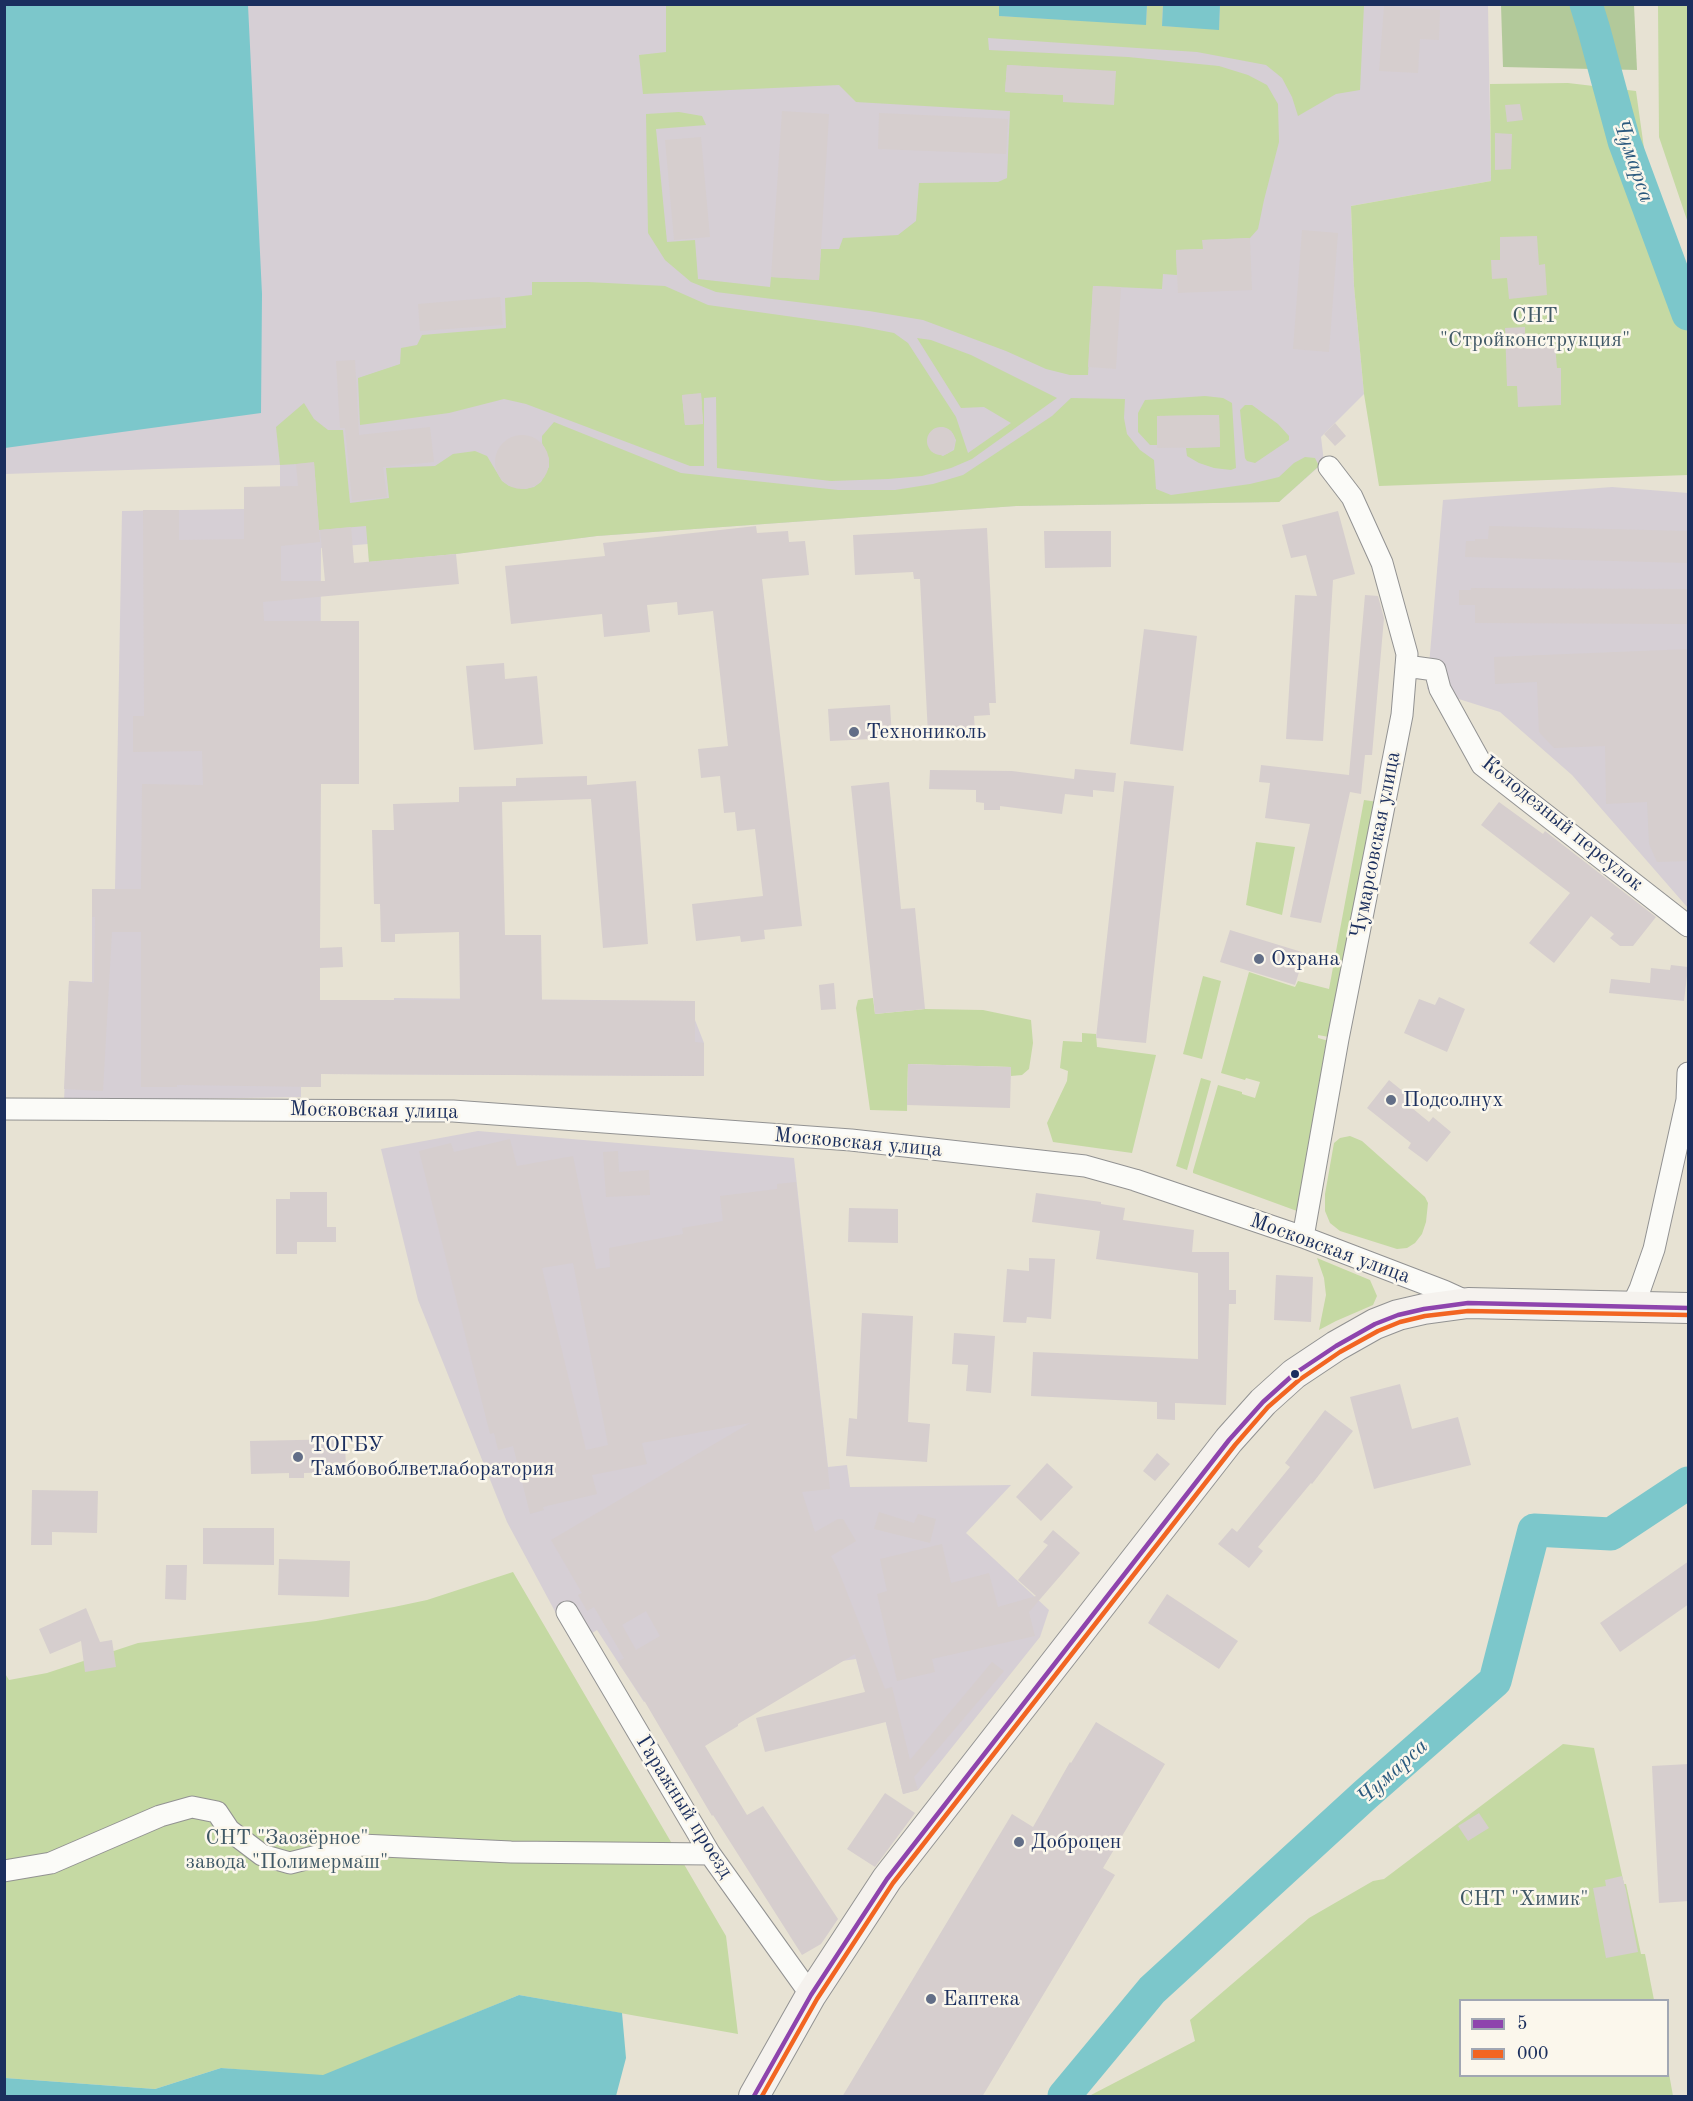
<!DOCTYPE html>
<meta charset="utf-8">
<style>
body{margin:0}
#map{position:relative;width:1693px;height:2101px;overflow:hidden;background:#e7e2d3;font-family:"Old Standard TT",serif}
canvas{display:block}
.frame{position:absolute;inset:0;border:6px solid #1b2f5e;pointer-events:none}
.legend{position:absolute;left:1459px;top:1999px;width:210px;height:78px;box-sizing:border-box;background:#fbf7ec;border:2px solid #a1a7b3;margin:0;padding:8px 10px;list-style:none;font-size:18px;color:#1b2f5e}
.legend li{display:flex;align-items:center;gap:12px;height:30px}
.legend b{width:30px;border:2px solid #a1a7b3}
</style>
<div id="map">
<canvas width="1693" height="2101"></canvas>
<div class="frame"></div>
<ul class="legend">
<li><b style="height:8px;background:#8e44ad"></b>5</li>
<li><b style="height:8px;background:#f26522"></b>000</li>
</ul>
</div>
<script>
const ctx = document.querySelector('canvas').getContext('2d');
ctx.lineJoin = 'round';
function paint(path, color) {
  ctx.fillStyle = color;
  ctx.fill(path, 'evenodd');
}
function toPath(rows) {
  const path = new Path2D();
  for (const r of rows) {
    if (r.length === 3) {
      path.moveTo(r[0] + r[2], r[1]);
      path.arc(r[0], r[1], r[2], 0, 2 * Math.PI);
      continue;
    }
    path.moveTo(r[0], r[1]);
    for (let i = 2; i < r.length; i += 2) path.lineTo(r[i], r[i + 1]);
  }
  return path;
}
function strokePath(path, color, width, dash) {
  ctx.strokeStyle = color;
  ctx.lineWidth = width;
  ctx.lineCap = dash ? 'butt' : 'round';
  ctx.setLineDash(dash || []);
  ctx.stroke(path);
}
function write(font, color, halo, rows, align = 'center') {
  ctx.font = font + ' "Old Standard TT",serif';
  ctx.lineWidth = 5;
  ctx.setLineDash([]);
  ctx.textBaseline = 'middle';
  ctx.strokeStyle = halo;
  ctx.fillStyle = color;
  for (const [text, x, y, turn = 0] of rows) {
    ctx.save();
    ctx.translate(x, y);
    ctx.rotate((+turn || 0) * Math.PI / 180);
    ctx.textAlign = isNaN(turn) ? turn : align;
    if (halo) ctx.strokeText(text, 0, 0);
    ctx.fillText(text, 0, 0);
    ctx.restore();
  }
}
const industrial = toPath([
 [4,5,1488,5,1491,181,1351,206,1354,286,1364,394,1321,437,1324,462,1279,502,1016,506,597,536,456,554,369,562,368,544,321,548,319,1052,393,1053,394,998,695,1001,695,1020,704,1043,704,1076,321,1074,321,1087,301,1087,301,1097,64,1101,69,981,92,982,92,889,115,889,122,511,244,509,244,487,280,487,280,465,5,474],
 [1612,487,1688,493,1688,908,1572,775,1500,712,1427,689,1443,500],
 [478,1131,794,1158,828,1467,847,1465,850,1487,1011,1485,966,1533,1049,1610,1040,1637,918,1790,903,1794,877,1686,864,1689,856,1659,673,1685,644,1702,597,1630,573,1645,507,1522,418,1300,381,1149]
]);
const green = toPath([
 [999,4,999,16,1146,24,1147,5,1163,4,1162,26,1219,29,1220,5,1364,5,1360,90,1336,94,1298,116,1292,97,1282,78,1266,65,1197,52,988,38,989,50,1128,57,1219,66,1248,75,1267,85,1278,104,1279,142,1264,200,1258,229,1250,238,1203,240,1203,249,1176,250,1177,275,1163,274,1162,289,1093,286,1088,375,1070,375,1046,369,1006,351,923,320,869,311,716,292,691,282,665,260,648,233,646,114,679,112,702,116,706,125,656,129,667,242,695,240,698,279,770,287,771,277,819,280,821,249,839,249,843,238,898,235,916,221,919,183,998,182,1007,178,1010,111,856,102,839,85,643,94,639,55,666,52,666,5],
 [1007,65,1116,72,1063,95,1005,92],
 [1658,5,1688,5,1688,223,1659,137],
 [1568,83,1636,91,1649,184,1688,292,1688,475,1379,486,1364,394,1354,286,1351,206,1491,181,1490,84],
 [532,282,588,282,665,286,708,305,858,326,894,333,908,343,956,417,968,453,1011,423,984,407,961,408,917,338,931,340,971,355,1057,398,972,459,951,468,922,476,888,479,831,481,717,468,716,397,704,398,704,466,690,466,526,404,504,399,449,413,360,425,358,378,400,364,401,348,417,345,422,335,506,328,505,298,532,295],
 [701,394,703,424,685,425,682,395],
 [943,427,951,431,956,440,954,450,943,456,931,451,927,441,930,433,934,429],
 [1205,396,1223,398,1232,403,1236,468,1231,470,1214,468,1199,463,1187,456,1186,448,1220,447,1219,415,1157,416,1157,445,1150,445,1138,432,1138,413,1145,400],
 [1071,398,1125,399,1124,418,1127,434,1140,450,1154,460,1156,489,1171,495,1250,484,1279,477,1294,463,1305,457,1315,458,1319,466,1279,502,1016,506,597,536,456,554,369,562,366,526,319,530,314,463,280,465,276,427,304,403,314,419,328,430,343,430,350,503,389,498,386,468,435,466,453,454,475,451,487,456,502,481,509,486,525,489,534,487,541,482,549,467,549,459,542,443,542,436,554,422,681,473,838,490,895,490,933,484,963,475,1052,416],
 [1245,405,1252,405,1278,424,1289,436,1289,440,1255,463,1247,461,1245,458,1240,410],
 [1364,800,1378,802,1329,1037,1318,1035,1318,1038,1329,1041,1297,1211,1193,1173,1193,1171,1218,1085,1242,1092,1242,1094,1255,1098,1260,1082,1246,1078,1245,1080,1221,1073,1249,972,1295,987,1298,981,1329,989],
 [1256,842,1295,847,1282,915,1246,905],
 [1203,976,1221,981,1202,1059,1183,1054],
 [873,998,875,1014,925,1009,983,1010,1031,1020,1033,1043,1029,1069,1022,1075,1011,1076,1011,1067,908,1064,907,1111,870,1110,856,1008,858,1000],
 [1082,1033,1096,1034,1097,1047,1156,1055,1132,1153,1053,1142,1047,1123,1067,1081,1068,1071,1060,1068,1063,1041,1082,1042],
 [1201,1078,1211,1081,1187,1170,1176,1166],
 [1350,1136,1362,1141,1425,1197,1428,1203,1426,1222,1422,1234,1415,1243,1407,1248,1397,1249,1340,1231,1330,1223,1325,1211,1325,1194,1334,1143,1340,1138],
 [1317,1258,1370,1280,1377,1296,1373,1305,1336,1321,1319,1330,1326,1295,1324,1278],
 [513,1572,726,1936,738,2034,519,1995,323,2076,221,2068,155,2089,5,2078,4,1672,9,1680,47,1673,138,1643,316,1621,394,1607,427,1600],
 [1563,1744,1594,1748,1624,1884,1626,1884,1641,1954,1645,1954,1654,2000,1460,2000,1460,2076,1668,2076,1668,2068,1673,2096,1677,2096,1092,2096,1091,2095,1195,2041,1190,2020,1309,1918,1373,1881,1384,1879]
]);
const forest = toPath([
 [1501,5,1634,5,1637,70,1503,67]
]);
const water = toPath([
 [4,5,248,5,262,294,261,413,5,448],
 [999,5,1147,5,1146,25,999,16],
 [1163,5,1220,5,1219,30,1162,26],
 [519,1995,622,2013,626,2058,616,2096,5,2096,5,2078,155,2089,221,2068,323,2075]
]);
const river = toPath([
 [1586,4,1594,30,1624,141,1688,314],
 [1064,2096,1152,1990,1366,1794,1495,1681,1534,1530,1611,1534,1688,1483]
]);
const building = toPath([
 [1384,6,1440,10,1439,40,1420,39,1418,73,1379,71],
 [1007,65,1116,71,1114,105,1063,102,1063,95,1005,92],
 [1520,104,1523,120,1507,122,1505,105],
 [782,111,829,114,819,280,771,277],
 [879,113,1008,119,1006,154,878,149],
 [1495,133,1512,134,1511,169,1495,170],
 [701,137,710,237,674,240,665,140],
 [1302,230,1338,233,1329,352,1293,349],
 [1537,236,1539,265,1545,264,1547,295,1509,299,1507,278,1492,279,1491,260,1500,260,1500,237],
 [1250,238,1252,290,1178,293,1176,250,1203,249,1202,240],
 [1093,286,1121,287,1116,369,1088,367],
 [500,297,503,325,420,331,418,304],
 [1525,327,1525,347,1555,344,1557,368,1561,368,1561,405,1518,407,1517,386,1507,386,1505,328],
 [355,360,359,435,430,427,434,462,383,467,387,497,352,501,345,428,340,428,336,361],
 [701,393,703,424,685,425,682,395],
 [1219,415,1220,447,1157,448,1157,416],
 [1335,423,1346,436,1335,446,1324,434],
 [941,441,14],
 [522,462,27],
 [314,462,320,542,281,546,281,581,325,581,320,530,351,527,354,563,456,554,459,584,263,602,264,621,359,621,359,784,321,784,320,948,342,947,343,967,320,968,320,1000,460,1000,459,932,395,934,395,942,381,942,380,904,374,904,372,830,394,830,393,804,459,802,459,787,516,786,516,778,587,776,587,785,636,781,648,944,603,948,591,799,502,802,505,935,541,935,542,1000,695,1001,695,1042,704,1043,704,1076,321,1074,321,1087,177,1085,177,1087,141,1087,141,932,112,932,103,1091,64,1089,69,981,94,983,95,917,92,917,92,889,141,889,142,784,203,785,202,751,133,752,133,716,144,716,143,510,179,510,179,540,244,539,244,487,298,486,296,464],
 [1338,511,1355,574,1333,580,1323,741,1286,739,1295,595,1317,596,1306,555,1291,558,1282,525],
 [756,526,757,533,788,531,789,542,805,541,809,575,762,579,802,926,764,930,765,939,741,942,740,936,696,941,692,904,763,896,755,829,737,831,735,812,724,813,720,776,701,778,698,749,728,746,713,611,678,615,677,602,647,605,650,632,604,637,602,614,511,624,505,566,605,556,603,543],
 [1489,526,1689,531,1689,563,1465,557,1466,541,1475,541,1475,539,1488,539],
 [987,528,996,703,989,703,990,715,974,716,975,732,928,734,920,579,914,579,913,572,855,575,853,535],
 [1044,531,1111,531,1111,567,1045,568],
 [1471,588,1689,589,1689,624,1475,623,1475,605,1459,605,1459,590,1471,590],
 [1365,595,1378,596,1384,618,1372,755,1365,755,1361,794,1350,792,1321,923,1290,917,1310,824,1265,818,1270,783,1259,782,1261,765,1349,775],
 [1144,629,1197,636,1183,751,1130,744],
 [1689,649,1689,861,1657,862,1649,844,1647,802,1606,804,1605,746,1554,748,1539,732,1537,682,1495,684,1494,657],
 [504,663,505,679,537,676,543,744,474,750,466,666],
 [890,705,892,738,830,741,828,709],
 [1075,769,1116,773,1114,792,1093,790,1093,797,1065,794,1062,814,1000,806,1000,810,984,810,984,803,976,802,976,790,929,789,930,770,1012,771,1074,779],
 [1124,781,1174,786,1146,1043,1096,1038],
 [889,782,901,909,915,908,925,1009,875,1014,851,786],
 [1499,802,1543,834,1545,831,1656,917,1633,946,1620,946,1610,938,1614,934,1591,916,1554,963,1529,943,1570,893,1481,825],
 [1230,930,1305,953,1295,985,1220,962],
 [1671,965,1688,967,1684,1001,1609,993,1611,979,1650,983,1651,968,1670,970],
 [834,983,836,1009,821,1010,819,985],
 [1439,997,1465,1009,1447,1052,1404,1033,1419,999,1435,1005],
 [908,1064,1011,1067,1010,1108,907,1105],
 [1389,1080,1410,1097,1406,1103,1429,1122,1433,1117,1451,1132,1427,1162,1408,1148,1411,1143,1367,1108],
 [510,1139,517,1166,573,1156,596,1269,610,1267,609,1248,683,1234,682,1228,723,1221,720,1196,777,1189,777,1184,796,1182,830,1489,802,1492,815,1532,838,1519,843,1519,856,1541,831,1556,837,1567,885,1689,892,1687,910,1760,992,1662,1004,1671,914,1777,918,1790,903,1794,886,1722,765,1752,756,1718,865,1692,855,1654,738,1724,738,1726,705,1746,747,1815,763,1806,838,1919,821,1944,802,1955,713,1815,712,1816,645,1702,618,1662,624,1658,594,1607,587,1611,578,1595,582,1593,551,1540,750,1423,642,1443,647,1464,592,1475,597,1494,543,1507,544,1510,530,1514,513,1446,498,1450,494,1433,490,1434,419,1151,451,1143,454,1152],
 [573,1263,608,1445,586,1450,542,1268],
 [646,1611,660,1636,636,1650,622,1625],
 [618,1151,619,1172,649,1170,650,1195,606,1197,603,1152],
 [290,1192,327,1192,327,1227,336,1227,336,1242,297,1242,297,1254,276,1254,276,1199,290,1199],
 [1036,1193,1101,1202,1101,1204,1125,1208,1123,1220,1194,1230,1192,1252,1229,1252,1229,1290,1236,1290,1236,1304,1229,1304,1226,1405,1175,1403,1175,1420,1157,1419,1157,1402,1031,1396,1033,1352,1198,1359,1198,1273,1096,1259,1100,1231,1032,1222],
 [849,1208,898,1209,898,1243,848,1242],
 [1029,1258,1055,1259,1051,1319,1027,1317,1026,1323,1003,1322,1007,1269,1029,1271],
 [1276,1275,1313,1277,1311,1322,1274,1320],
 [862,1313,913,1316,908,1422,930,1424,927,1462,846,1456,849,1418,857,1419],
 [954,1333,995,1336,991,1393,966,1391,968,1365,952,1364],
 [1400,1384,1412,1429,1458,1417,1471,1465,1374,1489,1350,1397],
 [1325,1410,1353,1431,1312,1484,1311,1483,1258,1547,1263,1551,1249,1568,1218,1544,1232,1528,1237,1532,1290,1467,1285,1463],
 [345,1439,346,1472,304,1473,304,1478,289,1478,289,1473,251,1474,250,1441],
 [1157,1453,1170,1464,1155,1481,1143,1471],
 [1047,1463,1073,1487,1041,1521,1016,1497],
 [32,1490,98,1491,97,1533,52,1532,52,1545,31,1545],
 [879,1512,914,1523,918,1514,936,1519,930,1543,874,1529],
 [203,1528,274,1528,274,1565,203,1564],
 [1053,1530,1080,1553,1029,1612,1035,1636,932,1659,935,1672,897,1681,877,1594,887,1591,880,1559,942,1544,951,1583,989,1573,998,1607,1036,1596,1018,1580,1048,1545,1043,1542],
 [279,1559,350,1561,349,1597,278,1595],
 [1689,1561,1689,1604,1620,1652,1600,1623],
 [166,1565,187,1565,186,1600,165,1599],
 [1167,1594,1238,1641,1219,1669,1148,1623],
 [86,1608,100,1642,112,1640,116,1667,85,1672,81,1641,50,1654,39,1629],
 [1096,1722,1165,1764,1103,1868,1115,1875,982,2097,842,2097,1012,1814,1033,1827,1070,1762,1071,1763],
 [1689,1764,1689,1901,1659,1903,1652,1766],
 [885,1793,915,1813,875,1867,847,1849],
 [1479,1813,1489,1828,1468,1841,1458,1826],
 [1622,1876,1626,1890,1638,1952,1606,1958,1593,1888,1606,1886,1605,1880]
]);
const minor = toPath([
 [1406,666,1435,670,1440,689,1482,765,1688,926],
 [4,1109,453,1111,851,1140,1085,1166,1135,1180,1303,1237,1444,1291,1468,1302],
 [1303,1237,1338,1039,1402,715,1407,654,1382,563,1352,497,1329,467],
 [1631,1308,1640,1289,1654,1249,1687,1100,1688,1073],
 [567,1612,710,1854,811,1995],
 [4,1871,51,1863,160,1816,192,1807,217,1812,229,1830,262,1855,290,1863,361,1845,511,1852,710,1854]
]);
const secondary = toPath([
 [754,2096,811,1995,887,1879,1229,1440,1263,1402,1294,1374,1336,1346,1375,1324,1398,1315,1424,1309,1468,1303,1688,1308]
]);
const bus1 = toPath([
 [754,2096,811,1995,887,1879,1229,1440,1263,1402,1294,1374,1336,1346,1375,1324,1398,1315,1424,1309,1468,1303,1688,1308]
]);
const bus2 = toPath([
 [762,2096,817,1999,893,1883,1235,1445,1268,1407,1299,1380,1340,1352,1378,1331,1400,1322,1425,1316,1468,1311,1688,1315]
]);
const markers = [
 [854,732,6,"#626e87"],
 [1259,959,6,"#626e87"],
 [1391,1100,6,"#626e87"],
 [1295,1374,5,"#1b2f5e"],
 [298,1457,6,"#626e87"],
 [1019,1842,6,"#626e87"],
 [931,1999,6,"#626e87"]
];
const parkNames = [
 ["СНТ",1535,316],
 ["\"Стройконструкция\"",1535,340],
 ["СНТ \"Заозёрное\"",287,1838],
 ["завода \"Полимермаш\"",287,1862],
 ["СНТ \"Химик\"",1524,1899]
];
const poiNames = [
 ["Технониколь",866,732],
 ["Охрана",1271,959],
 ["Подсолнух",1403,1100],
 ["ТОГБУ",310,1445],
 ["Тамбовоблветлаборатория",310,1469],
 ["Доброцен",1031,1842],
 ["Еаптека",943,1999]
];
const streetNames = [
 ["Колодезный переулок",1562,824,39],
 ["Чумарсовская улица",1376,845,-79],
 ["Московская улица",374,1111,1],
 ["Московская улица",858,1143,5],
 ["Московская улица",1330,1249,20],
 ["Гаражный проезд",684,1807,58]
];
const waterNames = [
 ["Чумарса",1633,161,71],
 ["Чумарса",1393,1772,-42]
];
paint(industrial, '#d6cfd5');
paint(green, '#c5d9a3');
paint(forest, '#b2c99a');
paint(water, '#7cc7cb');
strokePath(river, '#7cc7cb', 33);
paint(building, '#d6cece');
strokePath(minor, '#929292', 23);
strokePath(secondary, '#929292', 32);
strokePath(minor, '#fbfbf8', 21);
strokePath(secondary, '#f5f2ee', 30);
strokePath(bus1, '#8e44ad', 4.5);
strokePath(bus2, '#f26522', 4.5);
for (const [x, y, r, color] of markers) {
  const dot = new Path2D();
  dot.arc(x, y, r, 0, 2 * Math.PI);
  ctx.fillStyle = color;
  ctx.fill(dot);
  strokePath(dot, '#fbf7ec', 2);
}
write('21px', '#3f5866', '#fbf7ec', parkNames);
write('21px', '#1b2f5e', '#fbf7ec', poiNames, 'left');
write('21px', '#1b2f5e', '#fbf7ec', streetNames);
write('italic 22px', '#2a597e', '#fbf7ec', waterNames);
</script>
